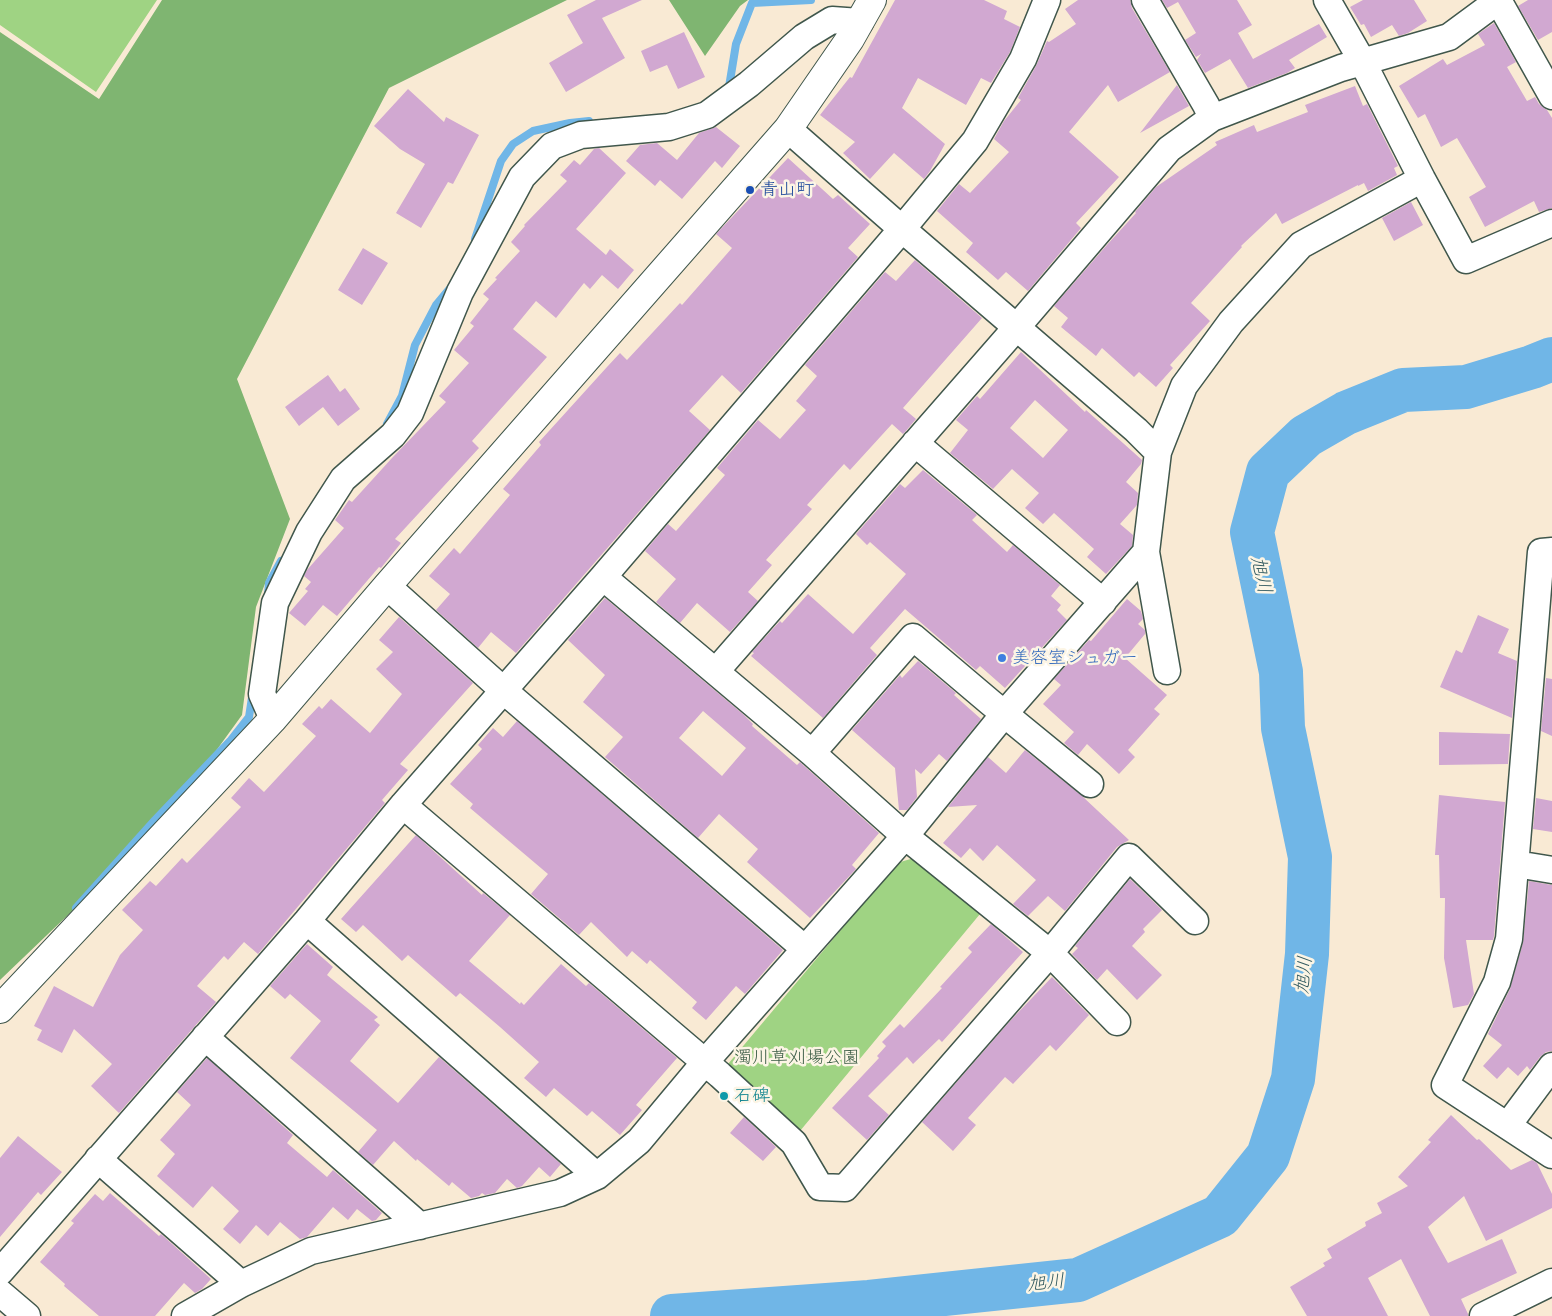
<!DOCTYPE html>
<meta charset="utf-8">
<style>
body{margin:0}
canvas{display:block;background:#f9ead4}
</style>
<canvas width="1552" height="1316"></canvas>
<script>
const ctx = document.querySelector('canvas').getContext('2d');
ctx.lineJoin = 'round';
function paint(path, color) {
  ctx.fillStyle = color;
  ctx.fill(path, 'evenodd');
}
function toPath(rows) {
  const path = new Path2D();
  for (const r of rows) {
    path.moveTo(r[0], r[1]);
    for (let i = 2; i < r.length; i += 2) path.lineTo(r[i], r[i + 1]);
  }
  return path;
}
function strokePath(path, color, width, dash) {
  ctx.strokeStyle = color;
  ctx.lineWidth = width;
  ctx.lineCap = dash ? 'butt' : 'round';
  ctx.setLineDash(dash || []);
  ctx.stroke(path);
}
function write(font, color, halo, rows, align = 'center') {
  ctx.font = font + ' "Comic Neue","Klee One",sans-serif';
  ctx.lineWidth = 5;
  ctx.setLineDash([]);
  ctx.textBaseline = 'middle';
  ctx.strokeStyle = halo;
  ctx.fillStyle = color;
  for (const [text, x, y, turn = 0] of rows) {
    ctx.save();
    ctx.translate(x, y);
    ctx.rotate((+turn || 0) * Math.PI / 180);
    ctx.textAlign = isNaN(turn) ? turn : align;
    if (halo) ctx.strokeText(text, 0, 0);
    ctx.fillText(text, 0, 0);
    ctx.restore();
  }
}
const green = toPath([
 [0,0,157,0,96,92,0,25],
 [914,858,980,914,800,1131,728,1064,897,863]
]);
const forest = toPath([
 [162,0,567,0,389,88,237,379,290,519,256,607,242,715,163,824,0,980,0,32,99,99],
 [669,0,748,0,740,6,705,56]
]);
const stream = toPath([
 [726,90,729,87,736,44,752,3,811,0],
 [475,239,501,161,513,144,533,131,570,123,589,121],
 [387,424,402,396,415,345,436,305,451,287],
 [268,594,269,583,281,561],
 [76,908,155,820,231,740,249,717,253,691]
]);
const river = toPath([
 [672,1316,869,1302,1078,1280,1220,1216,1268,1156,1293,1079,1307,954,1310,857,1283,728,1281,672,1252,532,1268,472,1306,436,1346,413,1403,390,1466,387,1532,367,1552,359]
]);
const building = toPath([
 [596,0,642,0,602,18,625,58,566,92,549,63,583,43,567,15],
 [895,0,984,0,1007,11,1004,19,1020,27,1010,52,991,83,981,78,966,105,918,78,902,108,945,144,930,171,924,179,894,153,870,179,843,153,855,142,820,115,850,77,852,78],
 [1078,0,1130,0,1132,8,1170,72,1118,102,1108,85,1069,132,1119,177,1076,223,1081,228,1028,291,1006,272,998,280,966,252,973,243,937,211,959,184,970,193,1009,152,994,139,1004,121,1021,100,1018,98,1036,66,1047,41,1049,42,1076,24,1065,9],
 [1162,0,1237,0,1252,25,1238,33,1253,59,1319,24,1327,37,1289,60,1295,68,1287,73,1248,88,1230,59,1205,73,1197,60,1201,54,1196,57,1185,40,1196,33,1178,2,1167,8],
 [1363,0,1414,0,1427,21,1408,33,1399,36,1392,25,1371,37,1364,24,1361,25,1350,7],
 [1528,0,1552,0,1552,32,1538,40,1518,6],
 [1494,23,1516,62,1507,67,1527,101,1535,97,1539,104,1547,110,1552,118,1552,208,1539,212,1534,201,1485,227,1469,197,1486,187,1457,138,1441,147,1425,114,1418,118,1399,86,1443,59,1447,65,1485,45,1478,34],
 [684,32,705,77,678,89,667,65,650,72,641,51],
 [1177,85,1189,106,1140,133],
 [1355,86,1363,106,1367,104,1398,166,1394,168,1397,175,1368,191,1364,183,1358,186,1358,185,1282,224,1276,213,1241,246,1242,247,1191,303,1210,321,1170,365,1173,368,1156,387,1139,372,1134,377,1102,348,1096,356,1061,327,1068,318,1054,306,1106,246,1136,213,1135,212,1156,187,1217,145,1215,142,1254,125,1257,132,1308,112,1305,105],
 [408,89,444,122,446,117,479,135,453,184,448,182,421,228,396,213,425,164,400,149,374,126],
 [716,127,740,146,722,168,715,161,682,199,660,180,655,186,626,161,640,145,657,143,677,160,699,133],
 [599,148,626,173,576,229,606,255,610,249,634,270,618,289,602,275,590,289,584,283,556,318,536,301,513,329,547,357,472,441,479,448,395,539,401,543,381,568,379,567,337,616,323,605,305,626,289,613,308,591,305,589,311,582,304,576,307,570,344,528,335,520,349,500,352,502,392,458,446,402,439,396,469,363,454,350,474,326,470,323,489,299,483,294,497,279,495,278,520,251,511,242,525,226,524,225,567,181,560,175,574,160,580,165,594,149],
 [788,158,833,199,838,195,870,224,848,248,858,257,741,393,722,375,689,411,710,430,516,653,491,632,478,648,436,610,450,594,429,576,454,548,460,554,510,495,503,489,541,445,539,442,607,367,620,353,627,360,680,303,682,305,732,248,716,234],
 [1411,202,1423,225,1394,241,1382,218],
 [363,248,388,263,362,305,338,290],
 [915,260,982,318,903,408,916,419,905,432,903,434,892,424,850,470,844,464,807,505,812,509,766,560,772,565,748,592,758,601,730,632,697,603,680,623,656,602,676,579,645,551,668,524,676,531,725,475,717,468,758,420,780,439,806,410,796,401,817,376,805,365,885,272,896,281],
 [1021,352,1085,412,1086,410,1142,460,1141,464,1126,482,1138,493,1137,505,1120,524,1133,535,1132,546,1106,574,1087,557,1094,549,1054,513,1043,524,1025,508,1039,493,1012,469,993,489,950,453,968,430,956,420,977,396,980,399],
 [1035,400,1068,430,1043,458,1010,428],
 [328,375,340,392,345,388,360,409,338,426,323,407,299,426,285,407],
 [923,470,977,515,972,520,1007,552,1013,545,1060,585,1051,596,1061,605,1057,610,1067,620,1005,688,980,666,976,670,905,609,870,648,877,655,823,718,751,656,754,653,752,652,780,621,782,623,808,594,853,634,906,574,870,542,867,545,856,534,900,484,905,488],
 [605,598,744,715,753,724,752,726,797,765,800,762,802,764,879,833,852,865,856,869,810,918,747,862,758,849,719,814,698,838,605,757,623,737,583,702,605,675,568,640],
 [703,711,746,748,722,776,679,738],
 [1127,599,1141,611,1143,619,1138,624,1145,630,1145,634,1125,658,1167,695,1154,709,1160,714,1128,750,1135,757,1119,774,1087,744,1078,755,1064,743,1074,732,1043,704,1061,685,1054,679,1089,640,1091,641],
 [1478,615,1509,629,1498,653,1517,661,1512,718,1440,687,1456,650,1462,653],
 [399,617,473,683,400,764,408,770,382,800,385,803,258,954,244,942,228,960,224,956,197,986,216,1002,119,1113,91,1086,112,1064,74,1029,62,1053,37,1040,42,1030,34,1026,54,986,93,1007,120,955,143,930,122,910,150,881,156,886,182,858,187,863,241,807,231,798,249,778,264,792,316,736,302,724,319,706,322,709,331,699,370,733,402,694,376,669,393,652,379,640],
 [918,661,956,693,954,695,981,719,947,761,939,754,921,774,915,769,917,797,907,810,899,810,895,768,852,730,900,675,902,678],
 [1546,678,1552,679,1552,736,1541,731],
 [517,721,783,950,745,994,736,986,706,1020,692,1008,697,1002,650,960,647,964,632,951,627,957,591,922,579,935,531,894,548,874,470,808,473,804,450,784,482,749,478,745,493,728,503,737],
 [1439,732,1510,734,1508,764,1439,765],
 [1025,750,1082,796,1129,840,1117,847,1065,911,1048,896,1028,916,1013,904,1036,880,997,845,983,861,970,848,961,858,943,843,977,805,948,807,988,757,1006,773],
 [1439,795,1505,802,1494,936,1493,940,1466,940,1474,994,1468,1005,1453,1008,1444,958,1445,898,1440,898,1439,855,1435,855],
 [1536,798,1552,801,1552,832,1533,829],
 [416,835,482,895,483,893,510,915,469,961,520,1004,521,1002,524,1005,561,964,586,986,589,983,677,1058,636,1105,642,1110,620,1135,592,1111,587,1116,554,1088,546,1097,524,1078,539,1062,500,1027,460,993,456,997,408,955,402,961,363,925,356,932,341,919],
 [1130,879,1162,910,1143,929,1145,932,1132,946,1162,975,1137,1000,1107,969,1097,980,1072,954,1078,948,1075,946],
 [1529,881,1552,885,1552,1051,1546,1052,1540,1057,1530,1070,1527,1066,1518,1076,1508,1067,1497,1079,1483,1066,1502,1045,1488,1034,1510,989,1523,943],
 [991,924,1023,952,942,1042,939,1039,913,1064,907,1057,868,1096,889,1115,867,1140,832,1108,879,1058,877,1056,886,1046,882,1042,900,1024,904,1028,942,988,940,987,972,952,968,948],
 [307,944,333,967,327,975,378,1017,374,1020,380,1025,350,1061,398,1103,439,1057,561,1164,550,1177,539,1167,522,1186,517,1188,507,1179,495,1193,485,1195,482,1193,479,1196,471,1198,452,1182,449,1186,417,1159,416,1161,394,1141,373,1165,358,1152,377,1130,290,1058,321,1021,290,994,285,999,270,986],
 [1052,977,1089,1015,1056,1051,1050,1045,1013,1084,1005,1077,968,1118,976,1125,953,1151,922,1122,1011,1020],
 [207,1058,293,1135,287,1143,327,1177,333,1170,382,1213,376,1220,372,1221,357,1209,348,1220,333,1207,307,1237,300,1239,280,1222,268,1236,256,1225,240,1244,223,1229,239,1211,212,1186,193,1208,157,1176,175,1154,160,1140,191,1105,177,1092],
 [1451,1115,1477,1140,1479,1139,1511,1170,1532,1160,1537,1163,1552,1194,1552,1208,1486,1241,1464,1196,1428,1227,1448,1263,1502,1239,1517,1273,1461,1299,1468,1314,1468,1316,1430,1316,1401,1259,1368,1278,1388,1316,1307,1316,1290,1287,1325,1266,1323,1263,1332,1258,1327,1249,1366,1226,1365,1222,1382,1213,1377,1203,1408,1186,1398,1177,1431,1142,1428,1140],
 [744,1117,776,1147,763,1161,730,1133],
 [18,1136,62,1172,41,1195,38,1192,0,1237,0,1158],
 [110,1193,159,1236,161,1234,211,1279,202,1289,195,1293,184,1283,155,1316,99,1316,64,1286,65,1284,40,1262,74,1223,71,1221,95,1194,103,1201]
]);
const minor = toPath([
 [1145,0,1206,105,1212,118],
 [1327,0,1362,61,1422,179,1466,260,1552,223],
 [1498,0,1552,96],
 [788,129,902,229,1136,430,1158,452],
 [915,443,1103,602],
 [1552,551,1541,552,1509,939,1497,982,1445,1085,1552,1155],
 [603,577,812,753,905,836,1050,953,1117,1022],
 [387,586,503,690,805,949],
 [716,671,1016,328,1169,149,1212,118,1341,68,1449,37,1499,0],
 [1167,671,1146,552,1158,452,1184,386,1231,322,1301,245,1422,179],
 [273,719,262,694,275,603,309,532,343,479,393,435,410,413,460,292,522,177,552,146,581,135,669,127,707,115,749,84,804,37,832,20,860,22],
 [812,753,913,637,991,703,1090,784],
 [403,805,720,1075,794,1143,820,1187,845,1188,1050,953,1129,857,1195,921],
 [1516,864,1552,870],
 [307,921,597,1176],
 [205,1037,420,1226],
 [1508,1125,1552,1066],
 [98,1159,241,1284],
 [0,1272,307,921,403,805,603,577,902,229,975,141,1023,59,1047,0],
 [0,1293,27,1316],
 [185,1316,241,1284,311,1251,560,1193,597,1176,639,1141,705,1062,905,836,1005,713,1146,552],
 [1483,1316,1552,1282]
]);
const tertiary = toPath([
 [0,1009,273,719,387,586,788,129,850,39,872,0]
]);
const markers = [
 [750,190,5,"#1a4fb4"],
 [1002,658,5,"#3f7fe0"],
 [724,1096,5,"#0f9aa8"]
];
const transitNames = [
 ["青山町",760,190]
];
const shopNames = [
 ["美容室シュガー",1012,658]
];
const parkNames = [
 ["濁川草刈場公園",797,1058]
];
const cultureNames = [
 ["石碑",734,1096]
];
const waterNames = [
 ["旭川",1261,575,78],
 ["旭川",1304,975,-84],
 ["旭川",1046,1283,-6]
];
paint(green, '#9fd383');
paint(forest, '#7fb571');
strokePath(stream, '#70b6e7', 8);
strokePath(river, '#70b6e7', 44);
paint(building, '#d1a8d1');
strokePath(minor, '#40574c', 29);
strokePath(tertiary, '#40574c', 30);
strokePath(minor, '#fff', 26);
strokePath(tertiary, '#fff', 28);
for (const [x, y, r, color] of markers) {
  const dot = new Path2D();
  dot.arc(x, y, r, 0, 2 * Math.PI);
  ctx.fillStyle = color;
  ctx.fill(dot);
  strokePath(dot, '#fcf5e5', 2);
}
write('18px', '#164399', '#fcf5e5', transitNames, 'left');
write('18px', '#366cbe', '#fcf5e5', shopNames, 'left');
write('18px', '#395b44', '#fcf5e5', parkNames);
write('18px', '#0d838f', '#fcf5e5', cultureNames, 'left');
write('italic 19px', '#335b61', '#fcf5e5', waterNames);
</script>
